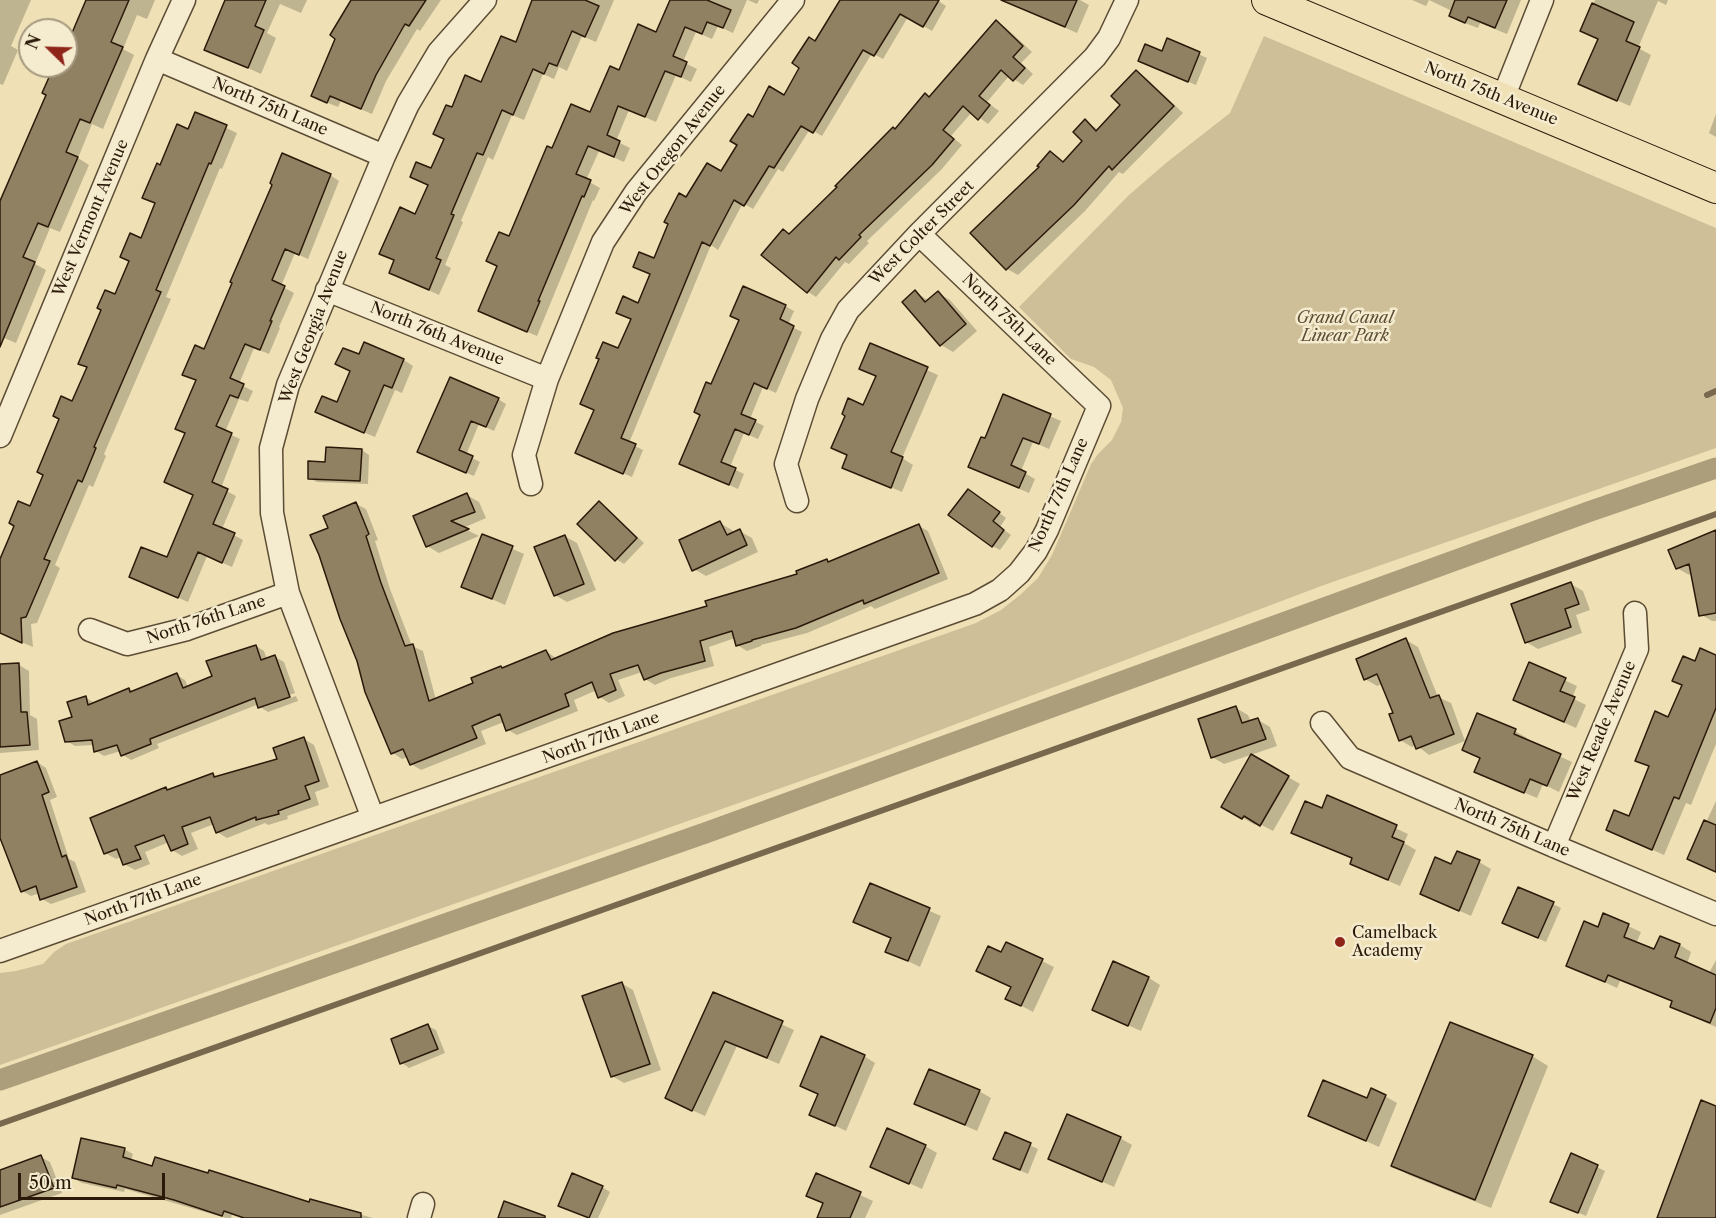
<!DOCTYPE html>
<style>
body{margin:0}
#map{position:relative;width:1716px;height:1218px;overflow:hidden;background:#efe1b5;font-family:"Libre Caslon Text",serif}
canvas{display:block}
.north{position:absolute;left:18px;top:18px;width:60px;height:60px;box-sizing:border-box;background:#f5eccf;border:2px solid #a49880;border-radius:50%;rotate:293deg;font-size:16px;font-weight:700;line-height:24px;text-align:center;color:#2b1a0a}
.north::after{content:'';display:block;margin:auto;width:21px;height:27px;background:#8f2418;clip-path:polygon(50% 0,100% 100%,50% 72%,0 100%)}
.scale{position:absolute;left:18px;top:1173px;width:147px;height:27px;box-sizing:border-box;border:3px solid #2b1a0a;border-top:0;padding-left:8px;font-size:18px;line-height:21px;white-space:nowrap;color:#2b1a0a;-webkit-text-stroke:4px #f5eccf;paint-order:stroke}
</style>
<div id="map">
<canvas width="1716" height="1218"></canvas>
<div class="north">N</div>
<div class="scale">50 m</div>
</div>
<script>
const ctx = document.querySelector('canvas').getContext('2d');
ctx.lineJoin = 'round';
function paint(path, color) {
  ctx.fillStyle = color;
  ctx.fill(path, 'evenodd');
}
function toPath(rows) {
  const path = new Path2D();
  for (const r of rows) {
    path.moveTo(r[0], r[1]);
    for (let i = 2; i < r.length; i += 2) path.lineTo(r[i], r[i + 1]);
  }
  return path;
}
function strokePath(path, color, width, dash) {
  ctx.strokeStyle = color;
  ctx.lineWidth = width;
  ctx.lineCap = dash ? 'butt' : 'round';
  ctx.setLineDash(dash || []);
  ctx.stroke(path);
}
function write(font, color, halo, rows, align = 'center') {
  ctx.font = font + ' "Libre Caslon Text",serif';
  ctx.lineWidth = 5;
  ctx.setLineDash([]);
  ctx.textBaseline = 'middle';
  ctx.strokeStyle = halo;
  ctx.fillStyle = color;
  for (const [text, x, y, turn = 0] of rows) {
    ctx.save();
    ctx.translate(x, y);
    ctx.rotate((+turn || 0) * Math.PI / 180);
    ctx.textAlign = isNaN(turn) ? turn : align;
    if (halo) ctx.strokeText(text, 0, 0);
    ctx.fillText(text, 0, 0);
    ctx.restore();
  }
}
const green = toPath([
 [1264,36,1716,228,1716,448,1324,585,874,755,0,1065,0,973,16,971,43,964,54,952,66,944,976,623,1001,610,1020,595,1038,578,1052,555,1091,464,1098,454,1112,440,1121,422,1123,408,1111,380,1094,367,1071,359,1019,307,1129,195,1166,163,1230,113]
]);
const shadow = toPath([
 [0,0,31,0,11,46,18,50,3,85,0,84],
 [87,0,155,0,147,19,137,15,123,49,134,55,103,129,92,124,78,158,89,165,60,232,50,228,35,264,46,270,16,343,4,338,0,348,0,224,48,95,56,66,66,66,66,51],
 [240,0,307,0,301,13,280,4,267,33,276,38,261,74,206,49],
 [365,0,441,0,420,31,417,29,386,81,372,114,341,101,338,107,323,101],
 [534,0,614,0,596,42,582,36,567,71,559,67,554,79,543,74,524,120,512,115,493,160,488,157,461,221,463,222,445,265,451,268,439,295,391,273,395,261,380,253,416,216,429,186,411,177,432,170,445,139,452,109,482,84,517,44],
 [672,0,747,0,733,33,718,26,712,39,696,32,683,62,697,69,691,82,676,75,656,122,629,110,616,141,630,148,624,162,599,151,586,180,600,188,594,201,593,200,537,336,490,316,510,238,553,150,591,114,620,72,657,34],
 [748,0,759,0,757,4],
 [877,0,937,0,946,6,932,31,908,17,883,59,872,53,822,136,810,129,783,172,778,169,753,209,743,203,718,250,711,245,629,443,643,450,632,477,585,457,595,410,651,275,635,267,654,260,686,199,721,173,753,119,785,97,816,43],
 [1019,0,1080,0,1089,5,1077,33,1029,12,1017,5],
 [1412,0,1521,0,1507,34,1480,23,1478,28,1462,22,1450,15,1452,11,1429,0,1426,6],
 [1595,0,1668,0,1666,5,1658,1,1638,48,1651,55,1630,106,1580,84,1599,40,1582,30],
 [996,22,1005,27,1032,52,1021,63,1033,74,1023,85,1009,76,987,102,999,111,988,124,972,112,951,136,962,145,941,170,867,241,869,243,849,264,845,262,816,297,807,291,790,235,930,98],
 [1168,40,1207,58,1196,85,1148,64,1162,53],
 [1136,72,1146,78,1183,113,1123,174,1119,172,1085,211,1018,275,1007,269,972,233,1041,167,1050,153,1065,162,1084,141,1085,121,1099,130,1123,105],
 [196,114,237,133,222,169,220,168,166,297,171,299,104,454,106,456,93,487,89,485,55,565,60,568,37,623,31,624,33,647,0,633,0,561,30,508,116,296,157,204,161,167,189,131],
 [1716,114,1716,137,1709,133],
 [330,175,339,181,308,259,295,253,281,286,294,293,279,327,280,328,269,354,254,348,239,384,253,391,248,402,239,399,225,432,240,439,221,488,236,496,222,529,243,540,232,567,207,556,188,602,140,581,168,559,195,495,166,482,187,433,197,381,184,374,205,351],
 [915,292,929,301,938,293,950,300,977,331,953,352,941,345],
 [785,306,794,311,788,325,802,332,776,393,763,387,750,419,764,426,758,439,744,433,730,467,744,474,738,489,681,464,712,386],
 [871,345,938,375,902,458,913,465,902,492,844,467,849,456,833,448,847,416,864,407,877,376,861,368],
 [360,356,404,360,413,366,402,393,395,390,375,437,327,417,338,404],
 [1004,396,1061,421,1049,449,1033,442,1021,471,1035,479,1029,493,980,472,985,440],
 [498,399,506,404,494,431,479,424,466,455,480,462,474,476,426,456],
 [362,450,369,455,368,484,317,482,309,478,327,463],
 [467,495,479,502,486,518,463,528,479,536,439,553,427,546],
 [976,495,1006,518,1000,527,1011,535,1000,550,992,546],
 [599,503,607,508,644,543,624,564,616,559],
 [356,504,366,509,378,540,375,541,390,589,412,646,423,651,436,700,475,684,501,667,504,669,546,651,557,659,799,575,827,560,831,563,919,526,928,531,948,579,875,609,871,606,807,633,761,645,761,646,747,651,737,645,735,638,709,647,714,666,671,678,655,685,645,679,642,672,618,680,625,696,609,703,600,697,597,690,574,700,578,711,517,735,508,730,504,722,481,731,486,744,421,770,411,764,408,757,402,759,393,753,330,529],
 [720,523,732,530,734,534,739,531,752,538,758,552,706,576,694,569],
 [1716,532,1716,621,1712,621,1700,614,1692,573,1689,575,1677,568],
 [483,536,524,554,505,605,463,586],
 [564,536,577,543,596,590,567,602,555,595],
 [1571,584,1583,591,1590,610,1576,615,1582,633,1538,649,1526,642],
 [1406,640,1418,647,1438,697,1451,703,1465,741,1429,755,1416,745,1412,747,1400,740,1395,713,1382,684,1377,686,1365,679],
 [256,646,264,651,267,660,275,657,284,662,295,693,264,704,264,707,296,696,298,701,268,712,260,707,259,704,157,744,159,748,131,760,123,755,121,751,104,756,96,751,94,745,75,746,67,741,74,718,86,698,95,703,129,689,134,692,177,675,185,680,188,687,214,676],
 [1716,657,1716,744,1691,805,1686,803,1664,855,1607,829,1630,818,1650,768,1637,760,1669,719,1696,663],
 [1530,664,1577,686,1572,698,1586,705,1576,728,1515,700],
 [19,665,29,671,30,715,37,719,39,750,0,753,0,666],
 [1236,708,1248,715,1251,722,1258,720,1270,727,1277,746,1224,764,1212,757],
 [1478,715,1515,731,1527,738,1526,741,1572,762,1559,792,1543,784,1537,798,1476,772,1482,759],
 [304,739,314,745,329,787,315,792,319,805,287,816,288,819,268,825,265,823,227,838,217,832,214,824,191,833,198,849,182,856,172,850,169,842,145,852,150,864,135,870,124,864,121,857,116,859,105,853,165,789,169,791,213,774,218,777,279,760],
 [1252,756,1300,784,1273,831,1256,822,1255,825,1223,806],
 [37,762,46,768,57,797,50,800,69,859,75,862,86,892,51,904,42,899,40,893,31,896,22,891,0,827,0,777],
 [1328,797,1408,834,1404,843,1416,850,1400,886,1363,870,1351,863,1353,859,1293,832,1322,810],
 [1716,801,1716,872,1689,859],
 [1479,862,1491,869,1471,916,1422,894,1452,866],
 [871,885,941,916,920,967,887,951,892,939,855,921],
 [1553,904,1561,908,1546,942,1512,927],
 [1604,915,1641,932,1636,944,1655,951,1661,938,1680,945,1691,952,1687,964,1709,973,1716,960,1716,1027,1684,1013,1672,1006,1674,1002,1620,981,1617,988,1568,965,1598,929],
 [1002,954,1042,961,1054,967,1033,1012,1007,998,1012,988,978,971],
 [1149,978,1160,985,1141,1031,1094,1010],
 [621,983,633,990,661,1070,624,1083,612,1076],
 [714,994,794,1030,779,1064,737,1046,705,1116,678,1104],
 [428,1026,436,1030,445,1053,409,1068,402,1063],
 [864,1056,875,1063,846,1131,811,1114,819,1095,802,1086],
 [1532,1056,1548,1066,1491,1208,1409,1175,1393,1166],
 [979,1091,991,1098,977,1131,916,1104],
 [1385,1096,1397,1103,1379,1147,1309,1115],
 [1006,1134,1038,1149,1028,1174,1003,1163],
 [1120,1138,1132,1145,1114,1187,1050,1158],
 [925,1146,937,1153,922,1189,872,1166],
 [124,1149,133,1154,131,1161,310,1204,311,1201,373,1218,242,1218,232,1215,231,1218,226,1218,125,1189,124,1192,82,1183,73,1178],
 [1572,1155,1605,1171,1586,1216,1560,1205],
 [41,1157,50,1162,62,1193,0,1215,0,1170],
 [817,1175,873,1201,865,1218,825,1218,824,1204,808,1195],
 [602,1187,610,1192,598,1218,588,1218,567,1209]
]);
const stream = toPath([
 [1707,395,1716,391],
 [0,1124,1716,514]
]);
const canal = toPath([
 [0,1080,708,832,1588,512,1716,468]
]);
const building = toPath([
 [86,0,129,0,111,42,123,47,90,123,80,119,66,152,78,157,48,227,38,223,23,257,35,262,0,347,0,201,46,95,42,93,54,66,66,66,66,47,86,0],
 [225,0,266,0,255,26,264,30,248,68,204,50,225,0],
 [351,0,426,0,409,26,405,24,376,75,361,109,330,96,327,103,311,96,335,39,330,35,351,0],
 [532,0,585,0,599,6,585,37,572,31,557,66,549,63,544,74,533,69,513,115,502,110,483,155,477,153,451,214,454,215,436,258,441,260,429,290,389,273,394,260,379,254,400,207,415,214,428,185,410,177,416,162,431,168,444,139,433,134,446,105,452,107,465,75,481,82,501,36,516,42,532,0],
 [670,0,707,0,731,10,723,28,707,22,702,34,685,27,673,56,687,62,681,77,665,71,645,117,618,106,607,135,620,141,614,157,588,146,576,174,591,180,584,197,582,196,538,301,540,301,527,332,478,311,497,266,486,261,499,232,509,236,547,146,552,148,571,104,590,112,610,66,619,70,638,24,656,32,670,0],
 [840,0,939,0,923,27,900,14,874,56,863,50,813,133,801,126,774,168,769,166,744,206,734,200,710,246,702,242,621,438,636,444,623,474,575,453,594,410,580,404,599,359,596,358,603,342,618,348,631,319,616,313,623,296,638,303,650,274,633,267,639,252,654,258,668,224,664,222,679,193,686,197,707,163,721,171,737,145,730,141,748,114,753,117,769,86,784,95,799,68,792,63,809,37,815,41,840,0],
 [1001,0,1077,0,1065,27,1001,0],
 [1455,0,1507,0,1495,28,1468,17,1465,23,1449,16,1455,0],
 [1592,3,1634,22,1626,41,1640,47,1617,101,1578,84,1598,39,1580,31,1592,3],
 [996,20,1023,46,1013,57,1025,68,1013,81,1001,70,979,96,990,105,978,120,963,106,943,130,954,139,932,165,859,235,861,237,839,260,836,257,807,293,761,255,783,229,789,234,837,187,835,186,893,127,895,129,925,93,929,97,996,20],
 [1167,38,1200,52,1188,82,1138,61,1145,44,1162,51,1167,38],
 [1136,70,1174,106,1112,170,1109,166,1074,205,1006,270,970,233,1039,167,1037,166,1050,151,1063,162,1082,141,1073,132,1085,119,1096,131,1120,105,1111,96,1136,70],
 [195,112,227,125,211,164,209,163,156,290,161,292,94,447,96,448,82,482,78,480,44,559,50,561,26,617,21,618,22,643,0,633,0,559,14,526,9,523,18,501,30,506,43,475,37,472,59,419,53,416,61,396,72,401,87,367,78,364,101,310,97,308,105,290,115,294,129,261,120,257,130,233,141,238,155,203,142,198,157,163,160,165,177,124,188,129,195,112],
 [282,153,331,174,299,255,285,249,272,280,285,286,270,321,272,321,260,350,245,344,230,378,244,384,238,398,230,395,216,426,232,433,212,482,228,489,213,524,235,533,222,563,198,552,178,598,129,577,141,547,167,557,193,495,164,482,185,433,175,429,196,380,182,375,195,345,204,349,232,283,230,282,272,185,270,183,282,153],
 [743,286,786,305,780,319,794,326,767,389,754,383,741,414,756,420,749,435,735,429,721,462,736,468,729,485,679,464,700,415,694,412,706,382,711,384,739,320,730,316,743,286],
 [915,290,925,302,938,291,966,324,940,346,902,302,915,290],
 [364,342,404,359,392,388,384,385,364,433,315,412,322,396,337,402,350,371,335,364,343,348,359,354,364,342],
 [870,343,928,367,891,452,903,457,891,488,842,468,847,455,831,448,845,416,842,414,848,398,863,405,876,376,859,369,870,343],
 [450,377,499,398,486,427,471,421,459,450,473,456,466,473,417,452,450,377],
 [1003,394,1051,414,1039,444,1023,438,1011,465,1026,472,1019,488,968,467,981,437,985,438,1003,394],
 [326,447,362,449,360,481,308,479,308,461,325,462,326,447],
 [968,489,1000,512,993,521,1004,530,992,547,948,515,968,489],
 [467,493,475,512,451,521,469,529,426,547,413,516,467,493],
 [599,501,637,538,615,561,577,524,599,501],
 [356,502,369,534,366,536,381,583,405,646,413,644,429,701,473,683,471,678,501,666,502,668,546,650,551,660,613,633,707,606,705,601,797,574,796,571,827,559,828,562,919,524,939,573,864,604,863,600,796,628,752,640,752,641,736,646,732,631,700,641,705,661,661,673,644,680,638,665,610,674,616,690,598,698,592,682,565,694,569,706,506,731,500,714,472,726,477,738,410,765,403,749,391,754,365,692,357,661,340,619,319,555,310,535,328,528,323,516,356,502],
 [720,521,727,535,740,529,747,545,692,571,679,540,720,521],
 [1716,530,1716,613,1699,616,1689,564,1676,569,1668,550,1716,530],
 [482,534,513,546,492,599,461,587,482,534],
 [565,535,584,584,554,596,534,547,565,535],
 [1571,582,1579,604,1565,609,1571,627,1525,643,1511,604,1571,582],
 [1406,638,1430,698,1439,695,1454,734,1416,749,1411,736,1399,741,1389,714,1393,713,1377,674,1364,680,1356,659,1406,638],
 [256,645,261,660,275,655,290,697,258,708,255,698,150,739,151,744,121,756,117,745,94,752,92,740,65,742,59,721,72,717,67,702,86,696,88,705,129,688,130,692,177,673,183,688,212,676,206,661,256,645],
 [1700,648,1716,655,1716,708,1679,799,1674,797,1652,850,1606,830,1614,810,1629,816,1649,766,1635,761,1655,711,1668,717,1682,685,1672,681,1683,656,1695,661,1700,648],
 [1529,662,1566,678,1560,691,1575,697,1564,722,1513,700,1529,662],
 [19,663,21,712,27,712,30,745,0,747,0,664,19,663],
 [1236,706,1242,723,1258,718,1266,739,1211,758,1198,719,1236,706],
 [1477,713,1516,729,1514,734,1561,754,1547,786,1530,779,1524,793,1474,772,1480,758,1462,750,1477,713],
 [304,737,319,781,305,786,310,799,278,811,279,814,256,820,256,817,216,833,210,817,182,827,188,844,171,851,164,835,135,846,141,859,123,865,117,849,104,854,90,818,166,787,167,790,213,773,214,777,277,759,273,748,304,737],
 [1251,754,1289,776,1260,826,1244,816,1242,819,1221,807,1251,754],
 [37,761,49,792,42,795,62,857,66,855,77,887,40,900,36,886,21,892,0,838,0,775,37,761],
 [1327,795,1397,825,1392,837,1404,842,1388,880,1350,864,1352,858,1291,833,1305,801,1322,808,1327,795],
 [1704,820,1716,825,1716,872,1687,859,1704,820],
 [1457,851,1480,860,1459,911,1420,894,1435,857,1451,864,1457,851],
 [870,883,930,908,908,961,885,952,891,938,853,922,870,883],
 [1518,887,1554,902,1538,938,1502,923,1518,887],
 [1603,913,1629,924,1624,937,1654,949,1660,936,1680,944,1675,957,1716,975,1716,1008,1710,1023,1670,1007,1672,1001,1608,975,1605,982,1566,966,1584,921,1598,927,1603,913],
 [1006,942,1043,959,1021,1006,1005,999,1011,987,976,971,988,946,1001,952,1006,942],
 [1113,961,1149,977,1128,1026,1092,1010,1113,961],
 [622,982,650,1064,611,1077,582,996,622,982],
 [713,992,783,1021,767,1058,725,1041,692,1111,665,1098,713,992],
 [1450,1022,1533,1055,1475,1200,1391,1166,1450,1022],
 [428,1024,438,1049,400,1064,391,1039,428,1024],
 [821,1036,865,1055,835,1126,809,1115,818,1094,800,1086,821,1036],
 [929,1069,980,1090,965,1125,914,1104,929,1069],
 [1323,1080,1367,1098,1371,1088,1386,1095,1366,1141,1308,1116,1323,1080],
 [1701,1100,1716,1106,1716,1218,1657,1218,1701,1100],
 [1067,1114,1121,1137,1102,1182,1048,1159,1067,1114],
 [887,1128,926,1145,909,1184,870,1167,887,1128],
 [1005,1132,1031,1143,1020,1170,993,1159,1005,1132],
 [81,1138,125,1148,123,1157,152,1166,155,1157,208,1173,209,1170,309,1202,310,1199,361,1213,361,1218,244,1218,224,1211,222,1216,174,1200,117,1185,116,1188,72,1178,81,1138],
 [1571,1153,1598,1165,1578,1213,1550,1202,1571,1153],
 [41,1155,54,1188,0,1207,0,1170,41,1155],
 [572,1173,603,1186,589,1218,558,1206,572,1173],
 [816,1173,861,1192,850,1218,817,1218,823,1203,806,1196,816,1173],
 [504,1201,545,1216,545,1218,498,1218,504,1201]
]);
const minor = toPath([
 [157,59,384,156],
 [1503,98,1542,0],
 [327,290,547,379],
 [0,436,157,59,184,0],
 [531,484,524,455,547,379,603,242,636,192,793,0],
 [797,501,786,464,807,399,832,339,848,310,919,234,1095,57,1109,38,1127,0],
 [90,630,127,644,187,629,288,593],
 [1322,723,1350,758,1554,846,1716,914],
 [373,818,288,593,272,513,271,448,288,385,384,156,408,104,439,52,485,0],
 [1554,846,1637,649,1635,613],
 [0,951,975,604,1000,590,1019,573,1036,551,1047,530,1099,406,919,234],
 [419,1218,423,1204]
]);
const major = toPath([
 [1267,0,1716,188]
]);
const markers = [
 [1340,942,6,"#8f2418"]
];
const streetNames = [
 ["North 75th Avenue",1491,94,22],
 ["North 75th Lane",270,107,23],
 ["West Oregon Avenue",673,150,-52],
 ["West Vermont Avenue",91,218,-67],
 ["West Colter Street",922,233,-45],
 ["North 75th Lane",1009,320,44],
 ["West Georgia Avenue",314,327,-69],
 ["North 76th Avenue",437,334,22],
 ["North 77th Lane",1059,495,-66],
 ["North 76th Lane",206,620,-18],
 ["West Reade Avenue",1602,731,-67],
 ["North 77th Lane",601,738,-20],
 ["North 75th Lane",1512,828,23],
 ["North 77th Lane",143,900,-20]
];
const parkNames = [
 ["Grand Canal",1345,318],
 ["Linear Park",1345,336]
];
const poiNames = [
 ["Camelback",1352,933],
 ["Academy",1352,951]
];
paint(green, '#cebf98');
paint(shadow, '#0003');
strokePath(stream, '#78694e', 6);
strokePath(canal, '#ac9d7b', 21);
paint(building, '#918163');
strokePath(building, '#2b1a0a', 1.5);
strokePath(minor, '#5c4c35', 25);
strokePath(major, '#2b1a0a', 32);
strokePath(minor, '#f5eccf', 22);
strokePath(major, '#efe1b5', 30);
for (const [x, y, r, color] of markers) {
  const dot = new Path2D();
  dot.arc(x, y, r, 0, 2 * Math.PI);
  ctx.fillStyle = color;
  ctx.fill(dot);
  strokePath(dot, '#f5eccf', 2);
}
write('16px', '#2b1a0a', '#f5eccf', streetNames);
write('italic 16px', '#5c4c35', '#f5eccf', parkNames);
write('16px', '#2b1a0a', '#f5eccf', poiNames, 'left');
</script>
